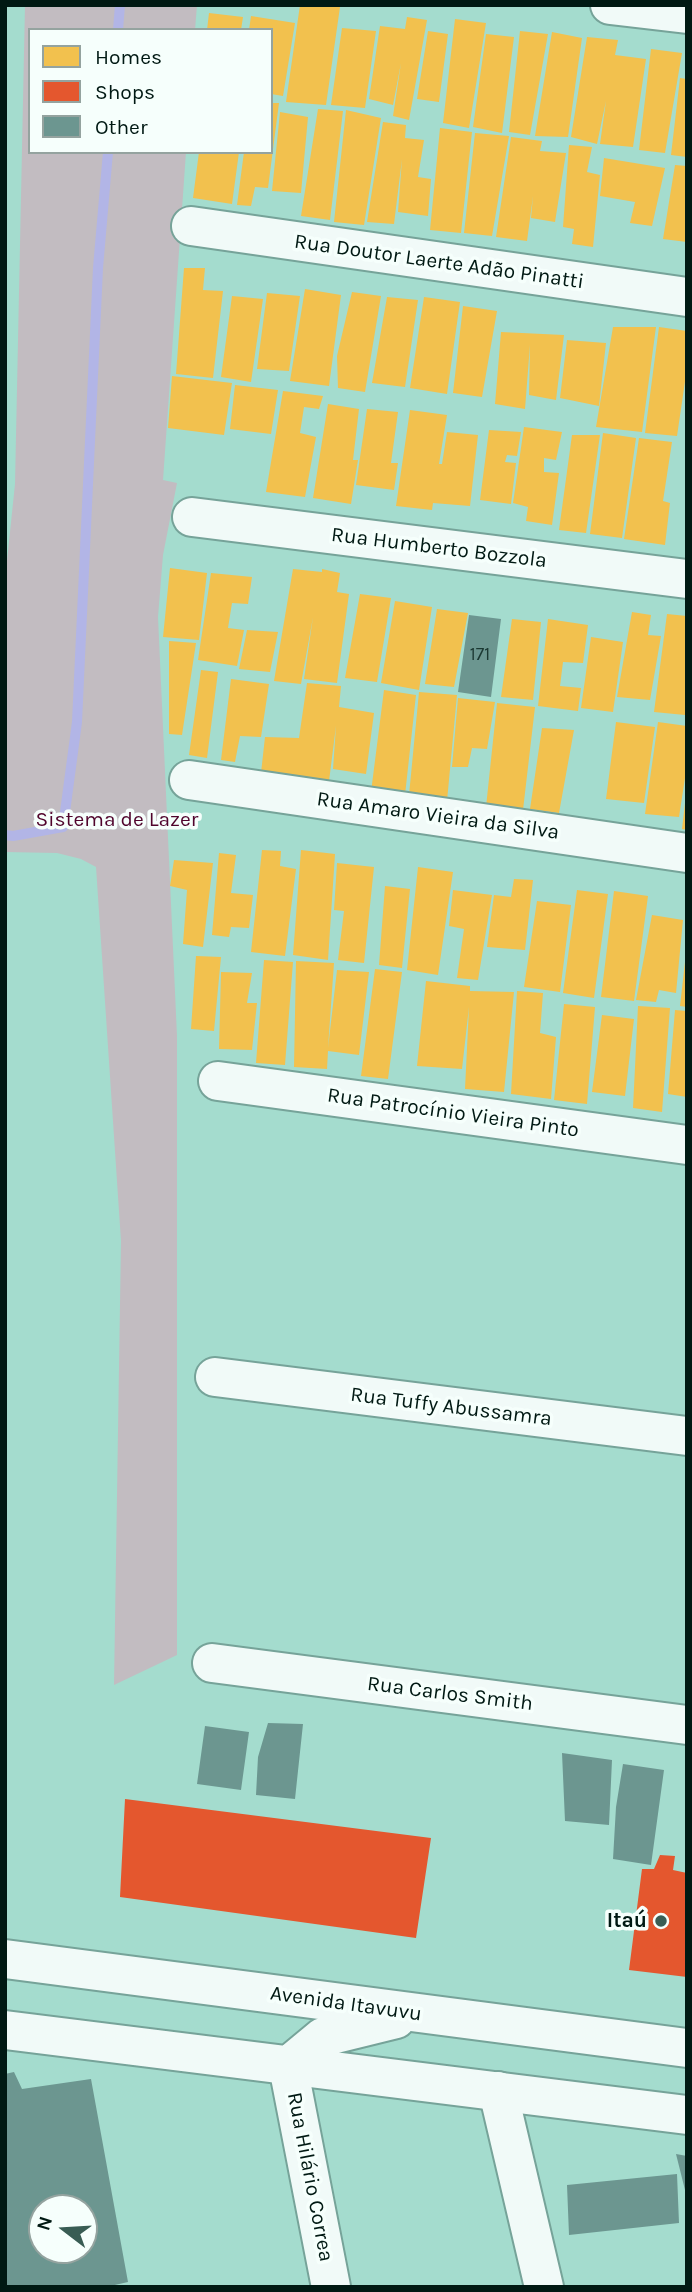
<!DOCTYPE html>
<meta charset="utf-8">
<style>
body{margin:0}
#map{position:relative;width:692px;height:2292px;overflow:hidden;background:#a4dcce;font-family:Karla,sans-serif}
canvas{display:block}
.frame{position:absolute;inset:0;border:7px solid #001913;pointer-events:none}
.legend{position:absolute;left:28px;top:28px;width:245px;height:126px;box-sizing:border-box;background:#f6fffc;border:2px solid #94a39f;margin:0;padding:9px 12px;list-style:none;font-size:21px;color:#001913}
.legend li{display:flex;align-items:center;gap:14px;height:35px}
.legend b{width:35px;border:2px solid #94a39f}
.north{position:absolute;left:28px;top:2194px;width:70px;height:70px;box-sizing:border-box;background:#f6fffc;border:2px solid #94a39f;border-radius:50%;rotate:287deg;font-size:19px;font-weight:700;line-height:28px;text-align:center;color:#001913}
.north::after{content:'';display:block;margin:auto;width:24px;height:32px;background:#395d54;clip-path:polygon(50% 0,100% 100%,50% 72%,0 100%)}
</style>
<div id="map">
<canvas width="692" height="2292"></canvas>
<div class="frame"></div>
<ul class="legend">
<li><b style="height:19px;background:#f2c14e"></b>Homes</li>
<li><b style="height:19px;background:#e4572e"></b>Shops</li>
<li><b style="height:19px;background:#6c9690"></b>Other</li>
</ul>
<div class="north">N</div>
</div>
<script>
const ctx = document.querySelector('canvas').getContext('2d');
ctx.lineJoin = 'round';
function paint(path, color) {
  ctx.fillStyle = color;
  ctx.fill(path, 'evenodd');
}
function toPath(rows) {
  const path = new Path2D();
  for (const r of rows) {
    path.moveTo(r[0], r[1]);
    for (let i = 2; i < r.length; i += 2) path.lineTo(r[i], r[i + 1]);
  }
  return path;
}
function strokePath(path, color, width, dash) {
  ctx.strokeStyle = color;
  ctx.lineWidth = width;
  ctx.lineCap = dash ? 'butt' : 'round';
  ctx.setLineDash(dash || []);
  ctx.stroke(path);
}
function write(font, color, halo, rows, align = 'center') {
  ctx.font = font + ' Karla,sans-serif';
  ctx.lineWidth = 7;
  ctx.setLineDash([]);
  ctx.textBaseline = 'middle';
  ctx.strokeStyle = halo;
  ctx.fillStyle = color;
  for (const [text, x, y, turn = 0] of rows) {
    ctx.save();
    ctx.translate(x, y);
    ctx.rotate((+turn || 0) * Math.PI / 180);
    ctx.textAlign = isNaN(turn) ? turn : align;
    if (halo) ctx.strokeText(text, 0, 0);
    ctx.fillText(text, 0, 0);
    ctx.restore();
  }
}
const green = toPath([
 [25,5,197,5,195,30,30,30,30,152,186,152,163,480,177,483,163,555,158,617,177,1036,177,1655,114,1685,121,1241,96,867,81,859,57,853,5,852,5,580,15,484]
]);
const homes = toPath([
 [300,5,340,7,326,105,286,102],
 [209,13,243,17,241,30,207,30],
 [251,16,295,23,283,96,271,94,271,30,249,30],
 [407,17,427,20,409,120,393,116,401,63,393,105,369,99,380,26,405,29],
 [455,19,486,23,469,128,443,123],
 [342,28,376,31,365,108,331,105],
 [428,31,448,34,439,102,417,99],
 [520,31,548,34,530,135,509,132],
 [552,32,582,38,568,137,535,136],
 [486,34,514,37,502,133,473,127],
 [587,37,618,40,615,55,646,59,633,147,600,144,606,101,597,144,571,137],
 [651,49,682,53,665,153,639,150],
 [680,78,687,79,687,157,671,155],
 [271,103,279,103,268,188,255,187,251,206,237,205,244,152,271,152],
 [318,109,343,111,330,220,301,216],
 [346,110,381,118,364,225,334,222],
 [280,112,308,117,301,193,272,191],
 [383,122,406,125,405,138,424,140,418,177,431,179,428,216,398,212,402,159,394,224,367,222],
 [440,128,472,132,461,233,430,230],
 [475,133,509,136,492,236,464,233],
 [511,137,542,141,540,151,566,153,555,222,531,218,533,196,527,241,496,237],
 [569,145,592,147,587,172,600,175,593,247,572,244,574,229,563,227],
 [199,152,239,152,232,204,193,198],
 [604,158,665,168,652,226,630,223,635,202,600,196],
 [675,165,687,166,687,242,663,239],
 [184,268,205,268,203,290,223,291,213,378,176,374],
 [305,289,341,295,329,386,290,381],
 [352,292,381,296,365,392,338,388,337,356],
 [267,293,300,296,289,371,257,369],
 [232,296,263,299,251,382,221,377],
 [387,297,418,300,405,387,372,383],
 [424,297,460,302,447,394,410,388],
 [463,306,497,311,482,397,453,393],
 [613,327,656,327,642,432,596,427],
 [659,327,687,331,687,368,677,436,645,433],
 [501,332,564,335,556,400,529,395,530,345,525,409,495,404],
 [567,340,606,343,599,406,560,398],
 [172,376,232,383,224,435,168,428],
 [235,385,278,390,271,434,230,429],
 [283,391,323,396,319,409,304,407,300,433,316,437,305,497,266,492],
 [328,404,359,409,353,460,358,460,351,504,313,498],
 [367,409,398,412,391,463,398,463,394,490,356,485],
 [410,410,447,415,439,464,442,464,447,432,478,435,470,506,433,503,432,510,396,506],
 [524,427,562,432,556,460,544,458,544,472,559,473,552,525,526,521,528,507,513,503],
 [489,430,521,432,517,456,507,455,505,462,516,463,511,504,480,500],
 [603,433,636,438,622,538,590,534],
 [572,435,600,435,586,533,559,530],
 [639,438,672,442,663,501,670,503,665,545,624,539],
 [170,568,207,573,199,640,163,637],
 [293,569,322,572,322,569,340,573,337,592,349,594,337,683,304,679,313,617,301,684,274,681],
 [211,573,252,577,248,604,232,603,228,628,244,630,237,666,198,660],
 [360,594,391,598,377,682,345,678],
 [395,601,432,607,419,690,381,683],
 [437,609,468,613,454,687,425,684],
 [632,612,651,615,648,635,661,636,650,700,617,697],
 [667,614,687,616,685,715,654,712],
 [512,619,541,622,533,700,501,697],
 [548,619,588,625,583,663,563,662,560,686,581,688,578,711,538,706],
 [247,630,278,632,270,672,239,669],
 [591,637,623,642,613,712,581,708],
 [169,641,196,643,182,735,169,734],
 [201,670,218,672,207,758,189,755],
 [231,679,269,684,261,737,240,736,235,762,221,760],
 [307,683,341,686,339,707,374,713,366,774,333,769,336,726,328,789,299,786,298,777,261,773,265,737,299,738],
 [384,690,416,695,405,795,371,792],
 [419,692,457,695,447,801,409,795],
 [458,698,495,702,487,749,472,748,468,767,452,767],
 [497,703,535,707,523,810,486,807],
 [616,722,655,727,644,803,606,799],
 [658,722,687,726,687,765,679,817,645,814],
 [542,728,574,730,559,813,530,809],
 [685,803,687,803,687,830,682,829],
 [262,850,281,851,280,866,296,869,285,956,251,952],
 [301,850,335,854,328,960,293,955],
 [219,853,236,855,231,893,253,895,249,928,231,927,229,937,212,935],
 [174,860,213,863,203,947,183,944,187,890,170,886],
 [337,863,374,867,364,963,338,960,344,911,334,910],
 [418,867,453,872,438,975,407,970],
 [514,879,533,880,525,950,487,947,494,895,511,897],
 [385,886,410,889,402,968,379,965],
 [453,890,492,895,478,980,457,978,464,929,449,926],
 [577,890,608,894,594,998,563,993],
 [614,891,648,896,634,1001,601,997],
 [537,901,571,905,560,992,524,987],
 [652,915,683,920,676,993,659,990,656,1002,636,1000],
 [196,956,221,957,214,1031,191,1029],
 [264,960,293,962,285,1065,256,1063],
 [296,961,334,963,328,1048,337,970,369,972,359,1055,328,1051,327,1069,294,1067],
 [685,962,687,962,687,1007,680,1006],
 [375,969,402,972,388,1079,361,1076],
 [221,972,252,973,247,1003,257,1003,252,1050,219,1049],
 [426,981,470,986,470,991,514,992,504,1092,465,1089,469,1007,462,1069,417,1066],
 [517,991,543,993,540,1033,556,1037,551,1099,511,1094],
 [564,1004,595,1007,587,1104,554,1100],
 [638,1006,670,1008,662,1112,633,1108],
 [675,1010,687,1011,687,1097,668,1094],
 [602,1015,634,1019,625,1096,592,1092]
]);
const shops = toPath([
 [125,1799,431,1838,416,1938,120,1897],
 [660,1855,675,1856,673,1870,687,1873,687,1977,629,1970,642,1869,654,1869]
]);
const stream = toPath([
 [118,30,120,5],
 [5,835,13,836,63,827,77,722,98,268,108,152]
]);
const building = toPath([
 [469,615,501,619,491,697,458,692],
 [268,1723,303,1724,295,1799,256,1795,258,1757],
 [205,1726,249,1732,241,1790,197,1784],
 [562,1753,612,1760,609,1825,565,1821],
 [623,1764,664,1770,651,1865,613,1859,616,1807],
 [14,2072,22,2089,91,2079,128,2282,106,2287,5,2287,5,2074],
 [42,2208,84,2208,84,2250,42,2250],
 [676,2154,687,2156,687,2194,686,2194],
 [677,2174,679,2223,569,2235,567,2185]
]);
const minor = toPath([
 [610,5,687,14],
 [191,226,687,297],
 [192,517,687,579],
 [189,780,687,853],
 [218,1081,687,1145],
 [215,1377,687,1436],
 [212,1663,687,1725],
 [288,2066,331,2287],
 [498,2091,544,2287]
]);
const secondary = toPath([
 [5,1959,687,2048],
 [5,2030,687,2115],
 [288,2066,323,2037,396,2019]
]);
const markers = [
 [661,1921,7,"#395d54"]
];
const numberNames = [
 ["171",480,655]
];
const streetNames = [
 ["Rua Doutor Laerte Adão Pinatti",439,262,8],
 ["Rua Humberto Bozzola",439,548,7],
 ["Rua Amaro Vieira da Silva",438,816,8],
 ["Rua Patrocínio Vieira Pinto",453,1113,8],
 ["Rua Tuffy Abussamra",451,1407,7],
 ["Rua Carlos Smith",450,1694,7],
 ["Avenida Itavuvu",346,2004,8],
 ["Rua Hilário Correa",310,2177,79]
];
const parkNames = [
 ["Sistema de Lazer",117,820]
];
const poiNames = [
 ["Itaú",647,1921]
];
paint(green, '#c2bcc1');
paint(homes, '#f2c14e');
paint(shops, '#e4572e');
strokePath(stream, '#b2b5e6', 10);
paint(building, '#6c9690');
strokePath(minor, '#76a399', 42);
strokePath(secondary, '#76a399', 42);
strokePath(minor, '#f1faf8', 38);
strokePath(secondary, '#f1faf8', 38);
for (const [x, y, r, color] of markers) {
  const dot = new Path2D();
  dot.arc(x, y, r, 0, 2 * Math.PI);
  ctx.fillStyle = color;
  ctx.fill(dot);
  strokePath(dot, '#f6fffc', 2.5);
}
write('18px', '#1b3832', null, numberNames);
write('21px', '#001913', '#f6fffc', streetNames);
write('21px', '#50042c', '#f6fffc', parkNames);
write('bold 21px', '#001913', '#f6fffc', poiNames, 'right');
</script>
